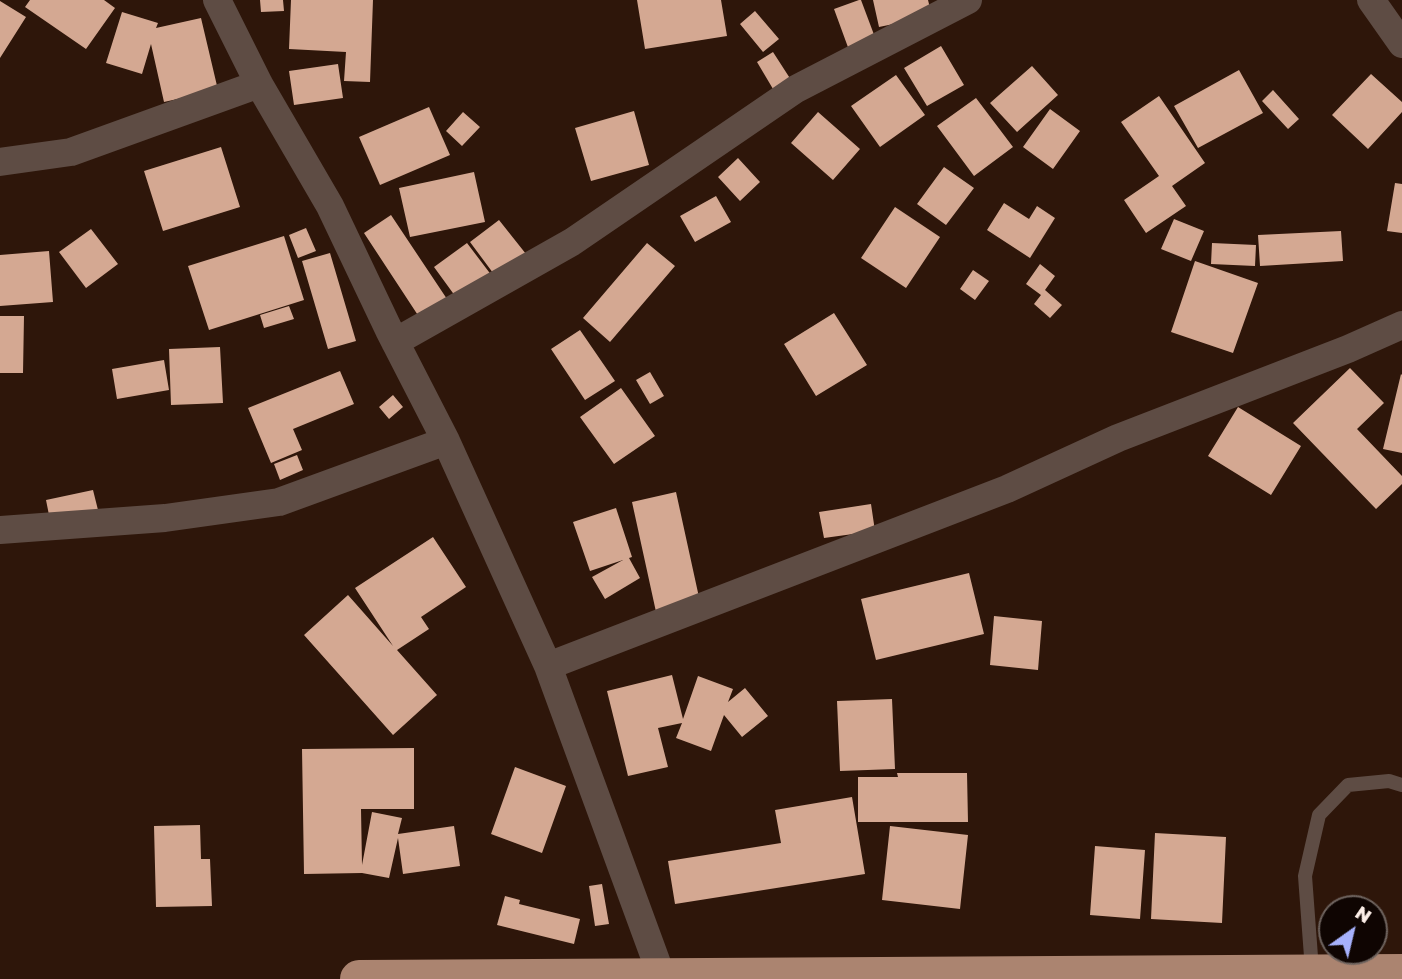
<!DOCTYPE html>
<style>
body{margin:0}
#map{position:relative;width:1402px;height:979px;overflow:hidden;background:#2e160a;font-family:"Golos Text",sans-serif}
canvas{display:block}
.north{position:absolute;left:1318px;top:895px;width:70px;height:70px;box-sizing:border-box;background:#0f0502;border:2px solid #6e635e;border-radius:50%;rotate:34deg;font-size:19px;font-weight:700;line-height:28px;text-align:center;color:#fdefe8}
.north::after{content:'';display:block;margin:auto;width:24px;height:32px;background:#a6b1fc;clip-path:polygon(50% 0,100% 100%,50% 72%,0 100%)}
</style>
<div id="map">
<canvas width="1402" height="979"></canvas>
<div class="north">N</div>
</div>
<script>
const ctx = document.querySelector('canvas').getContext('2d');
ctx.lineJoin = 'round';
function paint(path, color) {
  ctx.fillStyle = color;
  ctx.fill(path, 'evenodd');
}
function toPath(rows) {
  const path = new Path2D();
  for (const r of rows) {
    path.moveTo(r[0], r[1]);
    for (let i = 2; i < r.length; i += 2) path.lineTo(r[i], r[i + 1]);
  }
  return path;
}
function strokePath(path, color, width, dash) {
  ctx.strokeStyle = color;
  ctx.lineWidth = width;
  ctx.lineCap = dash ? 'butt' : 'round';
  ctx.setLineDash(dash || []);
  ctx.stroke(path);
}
const building = toPath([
 [30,0,104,0,115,8,86,49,25,7],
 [260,0,283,0,284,11,261,12],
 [291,0,373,0,370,82,344,81,346,52,289,49],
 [637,0,721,0,727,36,645,49],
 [859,0,861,0,876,40,849,50,834,9],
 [873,0,928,0,932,16,879,27],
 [0,1,26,17,0,58],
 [755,11,779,39,763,52,740,24],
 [122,12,158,23,156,28,201,18,218,90,164,102,151,44,142,74,106,63],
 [941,46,964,85,927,106,904,68],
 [773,52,793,83,776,94,757,62],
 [338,64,343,98,294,105,289,71],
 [1032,66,1058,95,1017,132,990,103],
 [1239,70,1263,113,1198,148,1174,106],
 [1371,74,1402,102,1402,112,1368,149,1332,115],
 [896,75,925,115,880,147,851,106],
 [1273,90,1299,119,1288,129,1262,101],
 [1159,96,1205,163,1172,186,1186,206,1146,233,1124,200,1159,176,1121,122],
 [976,98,1013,147,974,176,937,126],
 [429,107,450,155,380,185,359,137],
 [1050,109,1080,131,1053,169,1023,147],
 [634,111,649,165,591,181,575,128],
 [463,112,480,127,462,146,446,131],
 [818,112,860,149,833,180,791,143],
 [221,147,240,207,163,231,144,171],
 [738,158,760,182,740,201,718,177],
 [944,167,974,188,946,225,917,204],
 [474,172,485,222,410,237,399,188],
 [1395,183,1402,184,1402,233,1387,231],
 [716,196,731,222,695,242,680,216],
 [1004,203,1029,219,1037,206,1055,218,1030,258,987,230],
 [895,207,940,237,906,288,861,258],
 [391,215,453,308,425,326,364,233],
 [1174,219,1204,231,1191,261,1161,249],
 [499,220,526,254,496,277,470,242],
 [306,228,316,251,298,258,289,235],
 [91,229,118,264,86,288,59,252],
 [1341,231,1343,261,1260,266,1258,235],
 [284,236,304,300,209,330,188,266],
 [467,243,492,276,458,300,434,267],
 [647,243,675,266,610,342,583,318],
 [1212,243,1256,245,1255,266,1211,264],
 [49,251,53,302,0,306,0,255],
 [330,253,356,341,328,349,302,261],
 [1195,261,1258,283,1233,353,1171,332],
 [1040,264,1055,276,1045,290,1062,305,1050,318,1034,304,1041,295,1026,284],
 [973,270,989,281,975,300,960,289],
 [289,306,294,319,264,328,260,315],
 [834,313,867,365,816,396,784,344],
 [0,316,24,316,23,373,0,373],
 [580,330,615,381,585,400,551,349],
 [220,347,223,403,171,405,169,349],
 [164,360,169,390,117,399,112,369],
 [1350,368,1384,403,1357,429,1402,476,1402,484,1376,509,1293,423],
 [340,371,354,404,293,429,302,450,271,463,248,408],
 [650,372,664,396,650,404,636,380],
 [1401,374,1402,375,1402,453,1383,449],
 [621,388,655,436,614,464,580,417],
 [393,395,403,407,389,419,379,407],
 [1238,407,1301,446,1271,495,1208,456],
 [297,455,303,470,280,480,274,464],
 [93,490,98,510,50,520,46,500],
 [676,492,702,611,658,621,632,502],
 [871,504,875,531,824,538,819,512],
 [616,508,632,557,629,558,640,578,605,599,592,577,623,560,590,571,573,522],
 [433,537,466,587,421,617,429,629,397,650,437,695,393,735,304,635,348,595,393,646,355,588],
 [969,573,984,634,876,660,861,599],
 [994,616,1042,621,1038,670,990,665],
 [672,675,683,719,698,676,733,689,728,702,745,688,768,716,742,737,724,715,711,751,676,738,682,723,658,728,668,767,628,776,607,691],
 [892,699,895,769,840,771,837,701],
 [414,748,414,809,361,809,362,865,372,812,402,818,398,834,454,826,460,866,403,874,398,838,389,878,362,873,304,874,302,749],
 [515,767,566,786,542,853,491,834],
 [897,773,967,773,968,822,858,822,858,777,898,777],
 [852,797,865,874,675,904,668,861,781,843,775,810],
 [200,825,201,859,210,859,212,906,156,907,154,826],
 [890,826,968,835,960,909,882,900],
 [1155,833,1226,837,1222,923,1151,919],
 [1095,846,1145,850,1140,919,1090,915],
 [602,884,609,924,595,926,589,886],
 [505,896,520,900,519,904,580,919,574,944,497,925]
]);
const service = toPath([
 [1312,970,1305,876,1319,815,1348,785,1389,781,1402,785]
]);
const minor = toPath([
 [217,0,259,84,330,206,389,330,446,441,548,666,662,977],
 [1371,0,1402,44],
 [0,162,71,152,259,84],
 [395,342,572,242,796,89,968,0],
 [0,530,165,518,279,502,446,441],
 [548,666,1007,489,1118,438,1348,349,1402,325]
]);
const trunk = toPath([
 [359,979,1402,973]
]);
paint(building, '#d4a892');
strokePath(service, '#5e4c44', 14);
strokePath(minor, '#5e4c44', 28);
strokePath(trunk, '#ab8470', 38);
</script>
